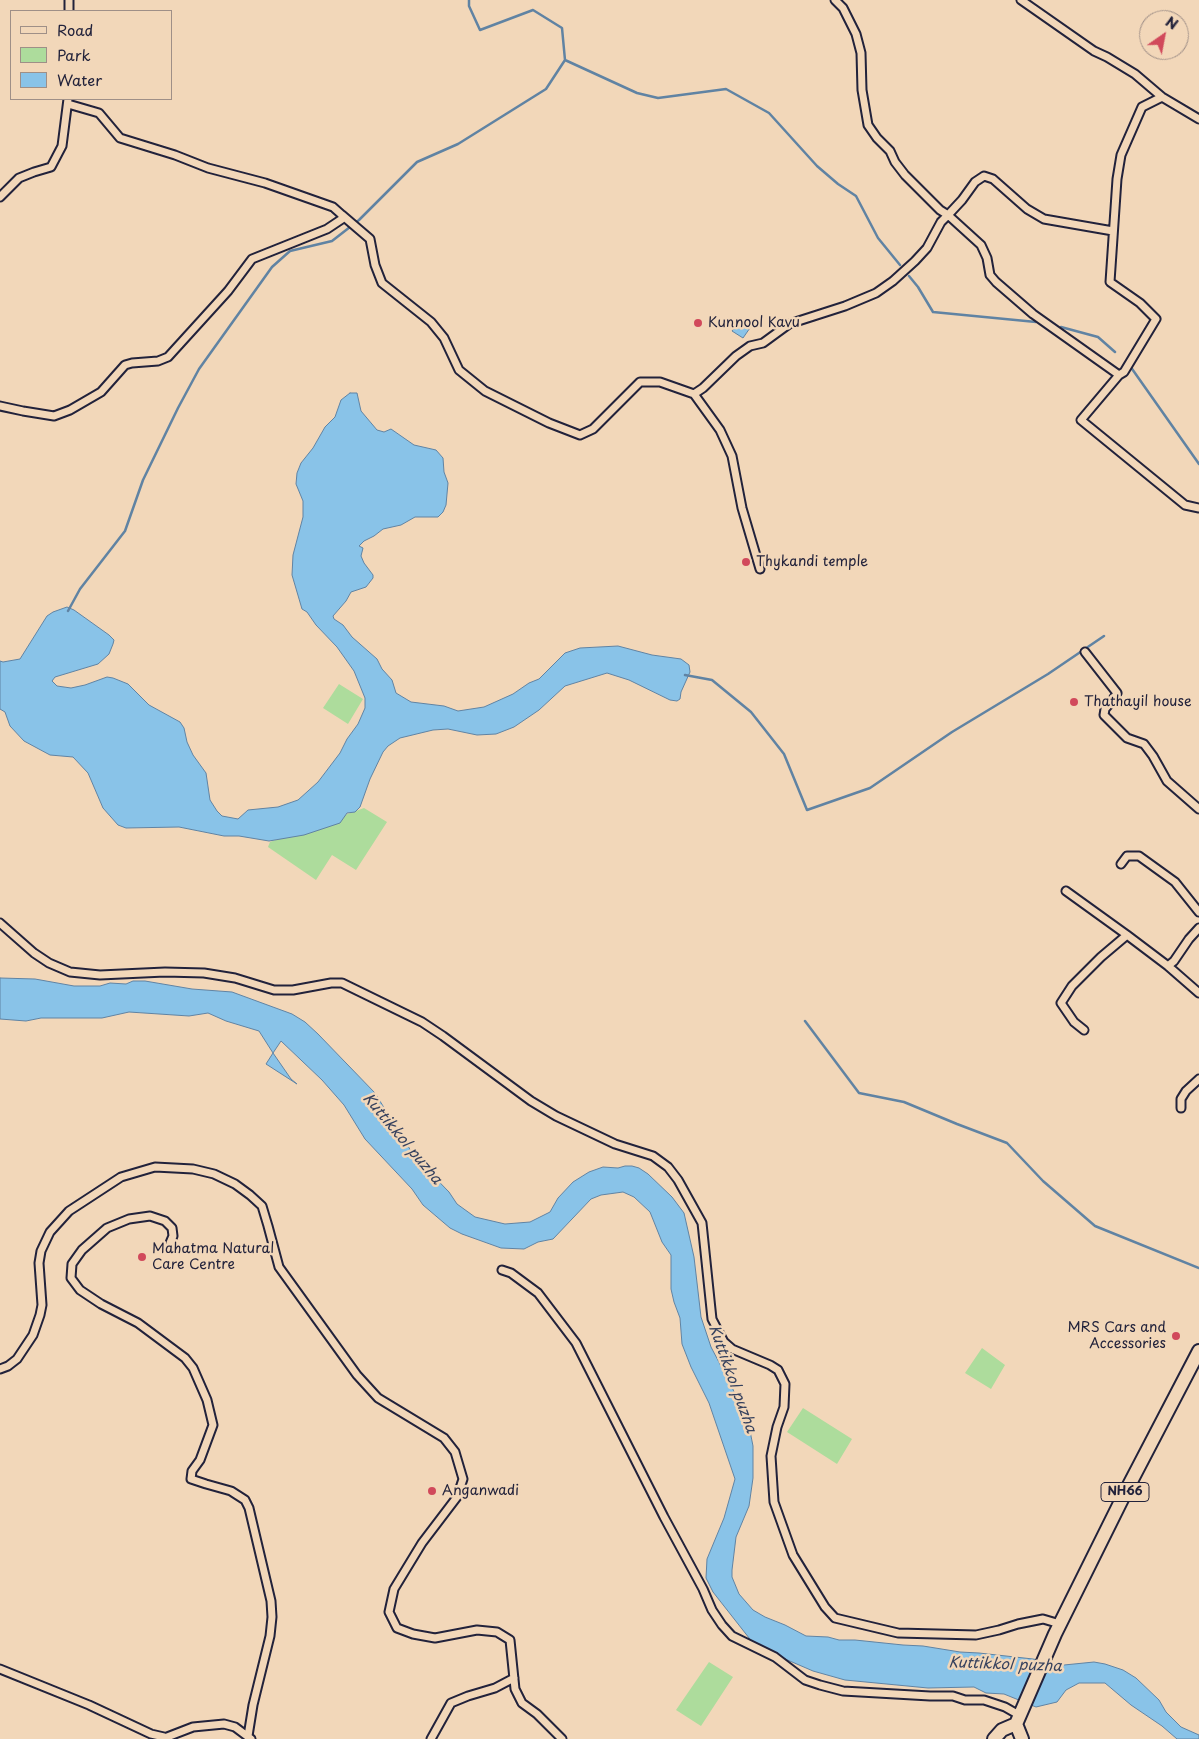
<!DOCTYPE html>
<style>
body{margin:0}
#map{position:relative;width:1199px;height:1739px;overflow:hidden;background:#f2d7b9;font-family:"Playpen Sans",sans-serif}
canvas{display:block}
.legend{position:absolute;left:10px;top:10px;width:162px;height:90px;box-sizing:border-box;background:#f2d7b9;border:1px solid #9f8f87;margin:0;padding:6px 9px;list-style:none;font-size:15px;color:#22223b}
.legend li{display:flex;align-items:center;gap:10px;height:25px}
.legend b{width:25px;border:1px solid #9f8f87}
.north{position:absolute;left:1139px;top:10px;width:50px;height:50px;box-sizing:border-box;background:#f2d7b9;border:1px solid #9f8f87;border-radius:50%;rotate:33deg;font-size:14px;font-weight:700;line-height:20px;text-align:center;color:#22223b}
.north::after{content:'';display:block;margin:auto;width:18px;height:22px;background:#d1495b;clip-path:polygon(50% 0,100% 100%,50% 72%,0 100%)}
</style>
<div id="map">
<canvas width="1199" height="1739"></canvas>
<ul class="legend">
<li><b style="height:6px;background:#f2d7b9"></b>Road</li>
<li><b style="height:14px;background:#addc9c"></b>Park</li>
<li><b style="height:14px;background:#89c3e8"></b>Water</li>
</ul>
<div class="north">N</div>
</div>
<script>
const ctx = document.querySelector('canvas').getContext('2d');
ctx.lineJoin = 'round';
function paint(path, color) {
  ctx.fillStyle = color;
  ctx.fill(path, 'evenodd');
}
function toPath(rows) {
  const path = new Path2D();
  for (const r of rows) {
    path.moveTo(r[0], r[1]);
    for (let i = 2; i < r.length; i += 2) path.lineTo(r[i], r[i + 1]);
  }
  return path;
}
function strokePath(path, color, width, dash) {
  ctx.strokeStyle = color;
  ctx.lineWidth = width;
  ctx.lineCap = dash ? 'butt' : 'round';
  ctx.setLineDash(dash || []);
  ctx.stroke(path);
}
function write(font, color, halo, rows, align = 'center') {
  ctx.font = font + ' "Playpen Sans",sans-serif';
  ctx.lineWidth = 5;
  ctx.setLineDash([]);
  ctx.textBaseline = 'middle';
  ctx.strokeStyle = halo;
  ctx.fillStyle = color;
  for (const [text, x, y, turn = 0] of rows) {
    ctx.save();
    ctx.translate(x, y);
    ctx.rotate((+turn || 0) * Math.PI / 180);
    ctx.textAlign = isNaN(turn) ? turn : align;
    if (halo) ctx.strokeText(text, 0, 0);
    ctx.fillText(text, 0, 0);
    ctx.restore();
  }
}
const green = toPath([
 [339,684,363,699,348,724,323,708],
 [364,808,387,822,356,870,332,855,316,880,268,847,270,842],
 [982,1348,1005,1365,991,1389,965,1373],
 [803,1408,852,1439,837,1464,787,1432],
 [709,1662,733,1677,701,1726,676,1710]
]);
const water = toPath([
 [739,318,752,325,743,338,732,331,735,327,731,323,735,320,738,322,739,318],
 [350,393,357,393,361,411,377,430,384,432,391,429,414,445,436,450,443,458,444,472,448,483,446,505,443,512,438,517,415,517,401,525,383,529,374,536,364,541,359,546,363,548,361,556,364,563,373,575,373,578,366,587,351,592,346,601,333,616,334,619,343,625,352,637,377,659,382,669,392,680,396,693,411,702,444,706,458,711,484,707,513,694,529,683,539,679,565,653,580,648,618,646,652,655,681,659,689,665,690,672,681,692,680,699,677,701,670,700,629,680,607,673,565,686,539,710,514,727,496,734,477,735,448,729,433,730,400,738,388,746,383,752,370,779,360,807,355,812,347,813,340,823,304,835,269,841,239,836,224,836,179,827,126,828,118,825,103,808,88,773,73,757,50,755,24,741,10,726,5,712,0,709,0,661,3,662,20,659,47,616,53,612,67,607,74,610,109,635,114,640,113,644,109,654,98,664,55,677,52,681,57,686,71,688,85,685,107,677,113,678,128,684,149,705,180,722,184,728,187,742,193,755,206,773,210,800,217,811,222,816,238,819,248,810,278,807,298,800,318,782,340,753,347,739,358,724,365,708,365,698,354,671,337,647,316,625,307,612,302,609,292,575,293,555,303,517,303,501,296,484,297,473,301,463,313,448,325,427,335,417,341,400,350,393],
 [0,978,35,979,74,986,100,986,110,983,126,984,133,981,145,981,192,989,232,992,292,1014,305,1022,318,1034,375,1093,383,1106,386,1117,391,1127,405,1141,414,1156,449,1192,457,1204,475,1217,505,1224,530,1222,550,1212,558,1198,573,1182,589,1172,603,1167,618,1168,625,1166,632,1166,639,1168,648,1174,672,1197,684,1213,694,1257,701,1317,711,1347,732,1387,750,1431,753,1446,753,1478,749,1506,736,1537,732,1570,732,1577,739,1594,753,1610,765,1617,785,1625,806,1636,828,1637,839,1640,855,1640,903,1645,923,1646,960,1652,979,1653,1033,1659,1064,1665,1094,1662,1105,1664,1123,1670,1136,1678,1159,1700,1166,1712,1181,1727,1199,1735,1199,1739,1177,1739,1162,1726,1131,1705,1105,1683,1079,1683,1066,1690,1057,1702,1036,1707,1004,1694,986,1693,974,1687,928,1688,845,1680,813,1671,762,1649,753,1643,713,1592,706,1578,707,1559,724,1518,735,1479,709,1403,691,1367,682,1344,680,1318,674,1302,671,1289,671,1255,662,1242,650,1212,634,1197,623,1192,601,1195,591,1199,553,1239,538,1242,524,1249,501,1248,462,1234,450,1228,423,1205,412,1189,365,1139,344,1105,322,1080,281,1041,273,1053,291,1079,297,1084,266,1064,273,1053,259,1031,226,1021,208,1013,189,1016,129,1012,102,1018,41,1018,26,1021,0,1019,0,978]
]);
const stream = toPath([
 [565,60,637,93,658,98,726,89,769,113,817,166,838,184,856,196,878,238,900,265],
 [909,276,918,287,933,312,1036,322],
 [1061,327,1098,337,1115,352],
 [1130,366,1199,464],
 [68,611,80,589,125,531,143,480,178,408,199,369,272,267,290,251,332,241,359,220,417,162,458,144,546,89,565,60,562,28,533,10,480,30,469,6,469,0],
 [685,675,712,680,751,712,784,754,807,810,870,788,952,732,1048,674,1104,636],
 [805,1021,859,1093,904,1102,957,1124,1007,1143,1043,1181,1095,1226,1199,1268]
]);
const street = toPath([
 [1021,0,1094,51,1107,57,1135,74,1162,97,1199,119],
 [69,11,69,0],
 [1162,97,1142,107,1121,155,1117,179,1110,282,1140,303,1156,319,1124,372,1119,375,1081,420,1185,505,1199,508],
 [0,197,19,178,34,172,51,167,62,146,68,99],
 [342,215,370,239,375,265,382,283,431,322,444,338,459,370,485,391,549,423,580,435,593,429,640,382,660,382,694,394,703,388,736,356,750,346,763,343,789,324,845,306,876,293,893,281,915,261,927,248,941,222,948,215,940,210,905,175,895,162,890,151,877,138,868,125,862,90,861,53,856,34,843,8,835,0],
 [1113,231,1044,219,1027,209,993,179,984,176,975,182,962,200,948,215,981,245,987,258,990,275,996,282,1033,314,1119,375],
 [694,394,720,430,732,456,742,508,760,569],
 [0,406,23,411,54,416,70,410,101,392,125,365,132,363,158,361,168,357,228,291,252,259,327,229,342,219,342,215,333,207,265,183,208,168,175,155,120,138,99,113,68,104],
 [1085,652,1117,693,1112,701,1105,709,1104,715,1127,738,1144,744,1153,756,1167,781,1199,809],
 [1121,864,1127,856,1139,856,1175,882,1199,912],
 [1066,891,1127,935],
 [0,923,34,953,49,963,70,972,100,975,165,972,204,973,235,978,274,990,293,990,331,983,342,983,422,1022,443,1036,531,1101,556,1116,615,1144,653,1156,668,1167,678,1180,702,1223,712,1319,724,1342,732,1349,770,1365,778,1370,785,1384,784,1407,777,1427,771,1456,774,1502,793,1555,825,1607,835,1618,898,1633,976,1635,999,1630,1018,1624,1043,1619,1060,1624],
 [1168,966,1199,993],
 [1084,1030,1074,1022,1061,1003,1072,986,1101,957,1127,935,1168,966,1174,961,1189,939,1199,928],
 [1181,1108,1181,1099,1186,1091,1199,1079],
 [170,1243,173,1236,172,1228,165,1221,150,1216,129,1219,107,1228,82,1250,72,1264,71,1278,80,1290,101,1304,138,1323,185,1358,193,1368,207,1400,213,1425,200,1460,192,1471,191,1479,206,1484,231,1491,245,1500,249,1508,271,1601,272,1617,270,1636,253,1705,248,1736],
 [502,1270,511,1273,538,1293,576,1343,664,1517,703,1589,712,1610,722,1625,732,1636,775,1657,805,1680,820,1685,843,1691,930,1696,953,1696,965,1700,984,1700,1005,1707,1019,1715],
 [0,1369,8,1366,17,1359,33,1335,40,1315,42,1305,39,1263,41,1251,50,1232,69,1211,121,1177,155,1167,193,1169,214,1174,235,1184,250,1195,262,1206,268,1226,279,1267,357,1375,378,1398,444,1438,455,1452,463,1479,457,1497,422,1543,394,1589,389,1612,397,1628,413,1634,435,1638,477,1630,497,1632,510,1640,515,1689,522,1703,537,1714,562,1739],
 [0,1669,89,1705,151,1734,164,1737],
 [162,1739,193,1727,224,1724,235,1727,251,1739],
 [431,1739,451,1703,468,1696,495,1688,514,1678]
]);
const highway = toPath([
 [994,1739,1002,1730,1016,1724],
 [1022,1739,1016,1724,1055,1634,1126,1491,1199,1351]
]);
const markers = [
 [698,323,5,"#d1495b"],
 [746,562,5,"#d1495b"],
 [1074,702,5,"#d1495b"],
 [142,1257,5,"#d1495b"],
 [1176,1336,5,"#d1495b"],
 [432,1491,5,"#d1495b"]
];
const shields = [
 [1125,1492,48]
];
const shieldNames = [
 ["NH66",1125,1492]
];
const poiNames = [
 ["Kunnool Kavu",708,323],
 ["Thykandi temple",756,562],
 ["Thathayil house",1084,702],
 ["Mahatma Natural",152,1249],
 ["Care Centre",152,1265],
 ["MRS Cars and",1166,1328,"right"],
 ["Accessories",1166,1344,"right"],
 ["Anganwadi",442,1491]
];
const waterNames = [
 ["Kuttikkol puzha",402,1139,50],
 ["Kuttikkol puzha",732,1379,70],
 ["Kuttikkol puzha",1005,1665,2]
];
paint(green, '#addc9c');
paint(water, '#89c3e8');
strokePath(water, '#6083a3', 1);
strokePath(stream, '#6083a3', 2.5);
strokePath(street, '#22223b', 11);
strokePath(highway, '#22223b', 16);
strokePath(street, '#f2d7b9', 7);
strokePath(highway, '#f2d7b9', 12);
for (const [x, y, r, color] of markers) {
  const dot = new Path2D();
  dot.arc(x, y, r, 0, 2 * Math.PI);
  ctx.fillStyle = color;
  ctx.fill(dot);
  strokePath(dot, '#f2d7b9', 2);
}
for (const [x, y, w] of shields) {
  const box = new Path2D();
  box.roundRect(x - w / 2, y - 9.5, w, 19, 4);
  ctx.fillStyle = '#f2d7b9';
  ctx.fill(box);
  strokePath(box, '#22223b', 1);
}
write('bold 12px', '#22223b', null, shieldNames);
write('14px', '#22223b', '#f2d7b9', poiNames, 'left');
write('italic 15px', '#37425e', '#f2d7b9', waterNames);
</script>
